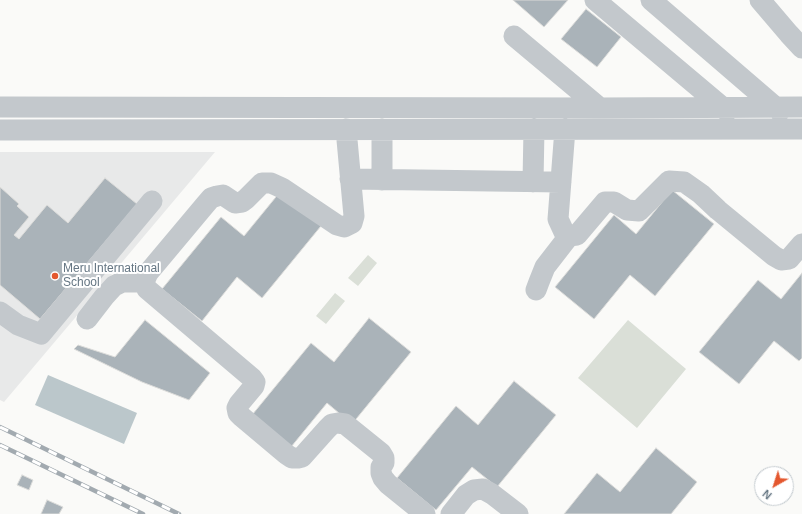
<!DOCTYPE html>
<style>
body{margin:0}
#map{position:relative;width:802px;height:514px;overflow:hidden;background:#fafaf8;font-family:Helvetica,sans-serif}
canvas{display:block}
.north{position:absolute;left:754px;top:466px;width:40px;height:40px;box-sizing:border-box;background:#fff;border:1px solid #c1c8cd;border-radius:50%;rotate:219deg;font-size:11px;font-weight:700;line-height:16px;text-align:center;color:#657683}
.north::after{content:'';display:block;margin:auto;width:14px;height:18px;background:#e4572e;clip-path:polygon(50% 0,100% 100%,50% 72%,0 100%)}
</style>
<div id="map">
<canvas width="802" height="514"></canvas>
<div class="north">N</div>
</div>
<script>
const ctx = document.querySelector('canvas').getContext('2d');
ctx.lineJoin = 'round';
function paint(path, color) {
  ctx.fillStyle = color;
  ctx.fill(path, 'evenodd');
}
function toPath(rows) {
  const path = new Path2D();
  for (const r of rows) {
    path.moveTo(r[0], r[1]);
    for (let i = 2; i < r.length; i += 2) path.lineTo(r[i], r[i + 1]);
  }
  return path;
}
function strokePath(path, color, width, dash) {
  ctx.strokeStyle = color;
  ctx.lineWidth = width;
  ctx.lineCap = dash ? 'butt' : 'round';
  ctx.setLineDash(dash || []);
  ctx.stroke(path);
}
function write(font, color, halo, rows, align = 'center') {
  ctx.font = font + ' Helvetica,sans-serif';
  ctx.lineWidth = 4;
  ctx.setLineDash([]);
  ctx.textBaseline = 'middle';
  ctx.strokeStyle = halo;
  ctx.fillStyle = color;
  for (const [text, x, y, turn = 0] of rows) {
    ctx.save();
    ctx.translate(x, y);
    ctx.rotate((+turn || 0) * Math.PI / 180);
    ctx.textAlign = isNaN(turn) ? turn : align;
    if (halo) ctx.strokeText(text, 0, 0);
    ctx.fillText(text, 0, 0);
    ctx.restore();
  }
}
const built = toPath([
 [0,152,215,152,4,402,0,400]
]);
const green = toPath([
 [368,255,377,263,358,286,348,278],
 [335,293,345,301,326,324,316,316],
 [628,320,686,369,637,428,578,378]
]);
const water = toPath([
 [48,375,137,413,124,444,35,405]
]);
const building = toPath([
 [513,0,568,0,544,27,513,0],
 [586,9,621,37,597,67,561,39,586,9],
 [105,178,137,204,40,319,0,285,0,187,19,204,17,206,29,217,14,235,19,239,47,205,68,223,105,178],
 [672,190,714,224,655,296,630,275,594,319,555,287,614,215,636,234,672,190],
 [280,192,321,226,262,298,237,277,202,321,162,289,221,217,244,236,280,192],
 [802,273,802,358,799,361,774,341,739,384,699,352,758,280,781,299,802,273],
 [369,318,411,352,352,424,327,403,291,447,252,415,311,343,334,362,369,318],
 [145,320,210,373,189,400,142,382,74,349,78,345,115,357,145,320],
 [514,381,556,415,497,487,472,467,436,510,397,478,456,406,478,425,514,381],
 [656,448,697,482,671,514,564,514,597,473,620,492,656,448],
 [22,475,33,480,29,490,17,485,22,475],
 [47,500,63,507,59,514,41,514,47,500]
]);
const minor = toPath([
 [595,0,727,111],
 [651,0,780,111],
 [760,0,789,34,802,48],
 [514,36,600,108],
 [0,107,600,108,802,107],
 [346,129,354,216,352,223,344,227,337,225,282,188,271,183,262,183,246,199,242,202,235,203,223,195,217,196,211,198,205,205,148,273,144,282,147,289,252,378,255,382,254,386,239,404,237,408,238,413,242,417,286,454,292,458,298,458,302,457,327,429,332,424,338,423,345,424,381,453,384,458,384,463,381,467,381,473,383,478,388,484,425,514],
 [382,129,382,180],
 [565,129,558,219,564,232,569,236,577,235,605,202,614,202,627,210,639,211,669,181,684,182,701,194,718,210,774,256,781,260,789,259,802,244],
 [0,130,802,129],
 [350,179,561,182],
 [533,182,534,129],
 [536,290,539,282,545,267,569,236],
 [0,312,18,325,41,334,152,201],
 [87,319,104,297,114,286,122,282,144,282],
 [451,514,466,495,474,490,483,489,492,494,518,514]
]);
const rail = toPath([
 [0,427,179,514],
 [0,445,143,514]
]);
const markers = [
 [55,276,4,"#e4572e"]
];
const poiNames = [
 ["Meru International",63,269],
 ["School",63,283]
];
paint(built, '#e8e9e9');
paint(green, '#dadfd7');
paint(water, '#bbc7cb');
paint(building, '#aab3b9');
strokePath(building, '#dcdcda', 1);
strokePath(minor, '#c3c8cc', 21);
strokePath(rail, '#a2aab0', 4.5);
strokePath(rail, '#fff', 3, [9]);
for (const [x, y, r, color] of markers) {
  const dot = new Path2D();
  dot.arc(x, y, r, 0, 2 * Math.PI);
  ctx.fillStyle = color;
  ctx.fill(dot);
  strokePath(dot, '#fff', 1.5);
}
write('12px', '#657683', '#fff', poiNames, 'left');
</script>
